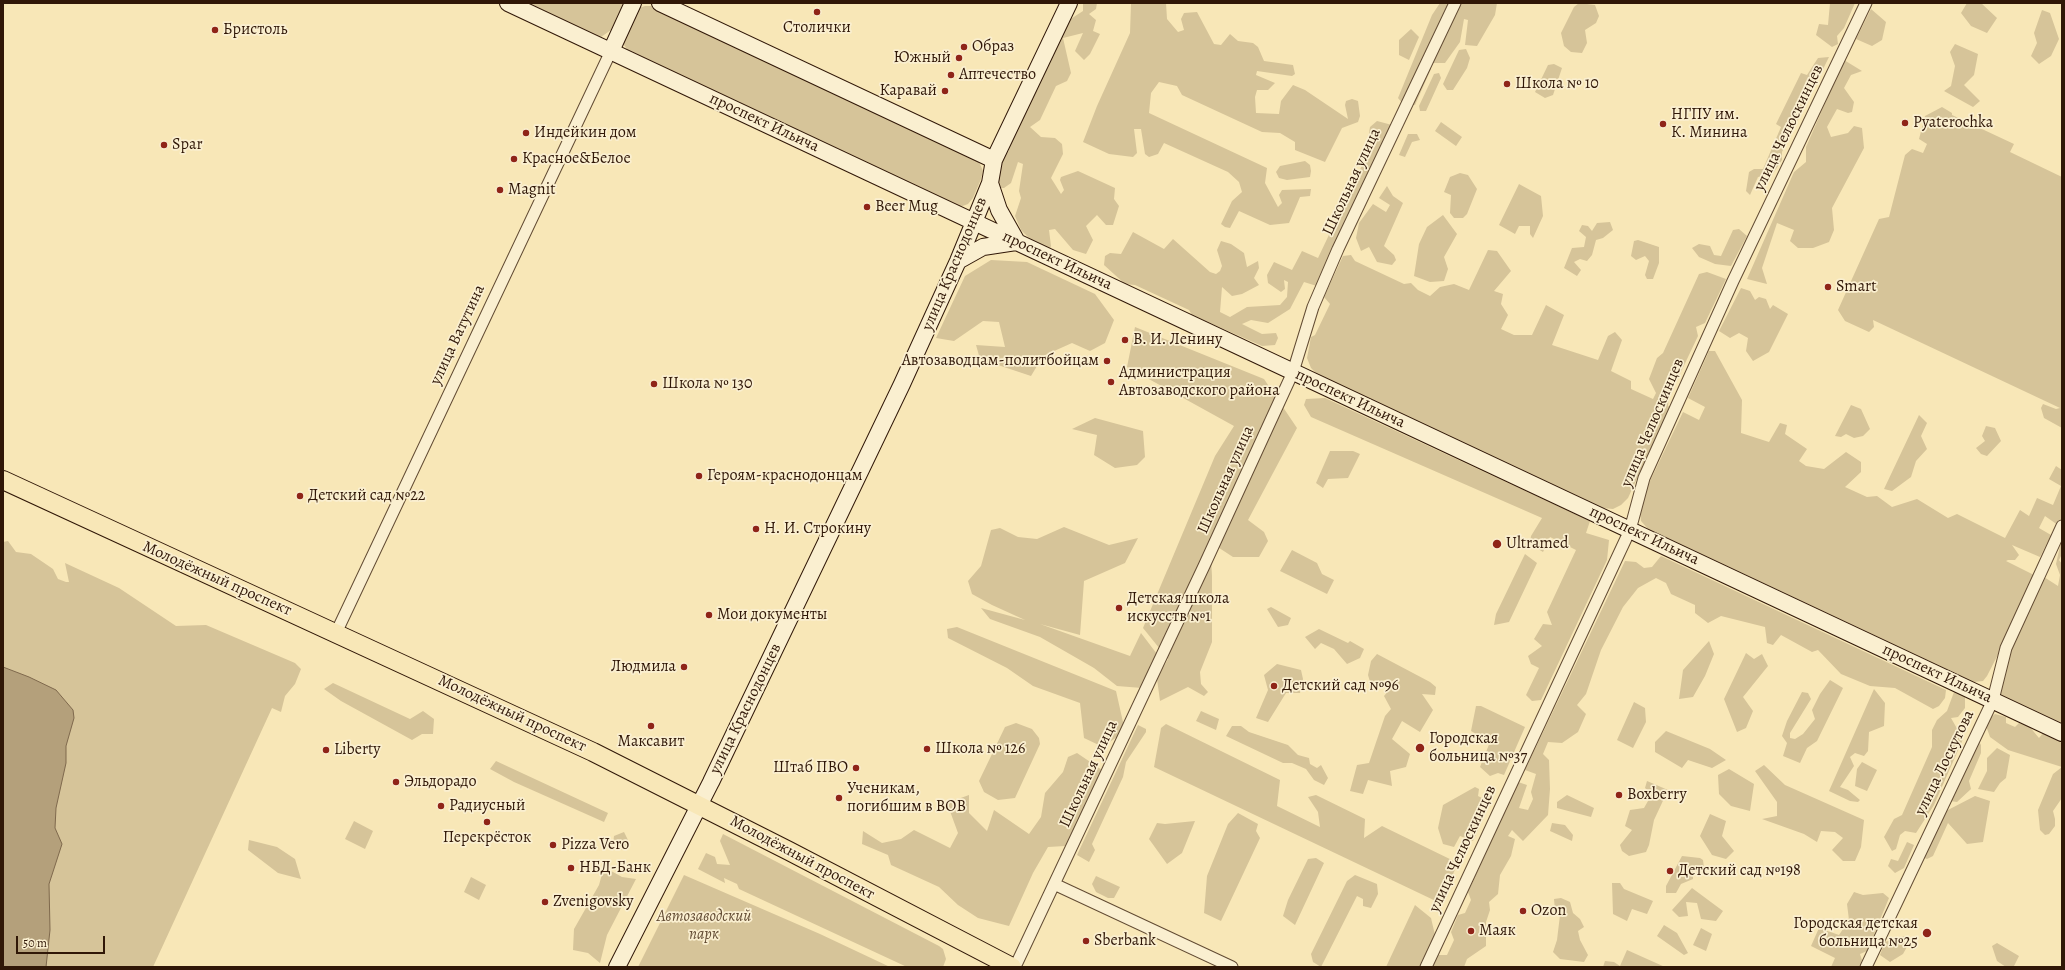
<!DOCTYPE html>
<meta charset="utf-8">
<style>
body{margin:0}
#map{position:relative;width:2065px;height:970px;overflow:hidden;background:#f8e7b7;font-family:Alegreya,serif}
canvas{display:block}
.frame{position:absolute;inset:0;border:4px solid #301707;pointer-events:none}
.scale{position:absolute;left:16px;top:936px;width:89px;height:18px;box-sizing:border-box;border:2px solid #301707;border-top:0;padding-left:5px;font-size:12px;line-height:14px;white-space:nowrap;color:#301707;-webkit-text-stroke:3px #faefd0;paint-order:stroke}
</style>
<div id="map">
<canvas width="2065" height="970"></canvas>
<div class="frame"></div>
<div class="scale">50 m</div>
</div>
<script>
const ctx = document.querySelector('canvas').getContext('2d');
ctx.lineJoin = 'round';
function paint(path, color) {
  ctx.fillStyle = color;
  ctx.fill(path, 'evenodd');
}
function toPath(rows) {
  const path = new Path2D();
  for (const r of rows) {
    path.moveTo(r[0], r[1]);
    for (let i = 2; i < r.length; i += 2) path.lineTo(r[i], r[i + 1]);
  }
  return path;
}
function strokePath(path, color, width, dash) {
  ctx.strokeStyle = color;
  ctx.lineWidth = width;
  ctx.lineCap = dash ? 'butt' : 'round';
  ctx.setLineDash(dash || []);
  ctx.stroke(path);
}
function write(font, color, halo, rows, align = 'center') {
  ctx.font = font + ' Alegreya,serif';
  ctx.lineWidth = 3.5;
  ctx.setLineDash([]);
  ctx.textBaseline = 'middle';
  ctx.strokeStyle = halo;
  ctx.fillStyle = color;
  for (const [text, x, y, turn = 0] of rows) {
    ctx.save();
    ctx.translate(x, y);
    ctx.rotate((+turn || 0) * Math.PI / 180);
    ctx.textAlign = isNaN(turn) ? turn : align;
    if (halo) ctx.strokeText(text, 0, 0);
    ctx.fillText(text, 0, 0);
    ctx.restore();
  }
}
const green = toPath([
 [522,3,624,3,611,30,601,37,593,37],
 [1083,3,1097,3,1096,9,1089,14,1096,20,1093,31,1100,34,1090,54,1084,60,1075,51,1083,33,1063,38,1071,73,1067,81,1056,86,1040,120,1030,127,1041,137,1055,138,1062,144,1063,154,1051,178,1061,194,1064,190,1060,180,1061,177,1078,171,1115,188,1114,199,1119,206,1113,225,1106,225,1097,215,1086,226,1093,240,1086,254,1073,250,1055,229,1049,230,1051,246,1050,249,1035,244,1021,230,1015,216,1021,198,1019,191,1023,164,1018,162,1011,183,1004,188,997,188,1000,159,1009,151,1010,139,1066,22,1083,11],
 [1128,3,1166,3,1167,19,1178,32,1184,30,1181,19,1184,13,1197,12,1214,44,1221,45,1230,34,1238,41,1253,43,1258,47,1264,61,1293,65,1295,74,1292,76,1257,71,1256,75,1275,83,1268,90,1257,90,1255,97,1256,113,1279,114,1281,101,1293,85,1305,90,1348,119,1345,105,1346,101,1352,99,1358,101,1360,116,1358,122,1342,128,1325,162,1295,150,1295,142,1280,133,1262,132,1182,95,1177,86,1159,82,1151,93,1149,113,1267,168,1265,183,1278,207,1282,203,1279,195,1282,190,1311,189,1310,196,1300,197,1289,223,1270,225,1239,211,1230,228,1225,227,1221,224,1232,201,1242,192,1239,182,1228,172,1164,143,1158,154,1149,157,1145,154,1141,129,1134,129,1137,153,1133,157,1109,154,1083,142,1097,106,1130,33,1131,4],
 [1440,3,1449,4,1427,63,1431,69,1415,105,1403,104,1398,98,1432,15],
 [1458,3,1497,3,1495,15,1477,46,1465,45,1468,20,1464,19,1460,42,1445,63,1431,63],
 [1579,3,1595,5,1599,16,1596,23,1585,30,1587,43,1582,53,1571,52,1564,46,1561,33,1574,7],
 [1830,3,1855,3,1844,28,1837,36,1838,44,1832,47,1816,35,1819,24,1828,25],
 [1967,3,1981,3,1997,18,1987,33,1971,26,1961,13],
 [645,6,652,6,973,157,980,164,983,171,981,179,973,198,968,204,960,207,628,51,624,45,623,39,639,8],
 [1871,9,1886,22,1882,40,1872,46,1856,39],
 [2042,10,2050,13,2059,39,2051,56,2039,64,2031,56,2037,43,2034,33],
 [1411,29,1419,37,1409,60,1399,55,1399,40],
 [1955,44,1978,54,1974,75,1964,85,1980,101,1973,107,1944,91,1951,86,1955,66,1950,52],
 [1466,49,1470,58,1467,68,1453,90,1447,90,1443,84,1459,50],
 [1829,57,1782,152,1782,160,1772,175,1758,177,1750,195,1746,191,1749,172,1754,169,1763,169,1781,127,1776,124,1801,73,1807,75,1818,58],
 [1844,60,1862,71,1851,75,1844,88,1854,102,1852,112,1848,113,1837,109,1827,127,1831,137,1848,133,1854,126,1862,128,1864,148,1832,208,1834,230,1829,242,1813,248,1798,248,1790,241,1794,230,1777,223,1762,268,1767,284,1747,279,1794,172,1806,162,1806,147],
 [1554,64,1562,68,1553,95,1545,98,1535,92,1548,65],
 [1439,73,1441,78,1426,111,1420,111,1419,106,1434,74],
 [1942,107,1952,113,1952,115,2014,144,2010,152,2062,177,2062,428,2044,418,2041,408,2043,404,2056,409,2060,408,1873,320,1874,327,1869,332,1845,321,1838,310,1879,219,1889,217,1905,155,1912,149,1923,153,1927,144,1919,139,1925,116],
 [1377,121,1392,125,1320,287,1304,282,1290,309,1268,323,1251,320,1242,324,1262,334,1276,333,1278,338,1275,345,1262,346,1192,315,1189,310,1135,285,1125,284,1104,265,1105,256,1110,253,1121,254,1133,232,1164,249,1173,239,1210,272,1216,274,1220,271,1222,266,1217,250,1221,241,1231,244,1244,253,1247,267,1258,261,1259,268,1254,278,1259,285,1242,294,1232,296,1222,287,1220,312,1230,317,1247,307,1280,305,1287,297,1288,282,1284,280,1285,289,1281,292,1268,283,1267,275,1274,262,1292,270,1302,251,1318,258,1374,140,1369,133,1370,127],
 [1441,122,1462,137,1456,146,1435,131],
 [1408,134,1417,134,1420,140,1412,142,1405,157,1399,155],
 [1305,161,1310,165,1311,171,1310,177,1287,180,1279,178,1276,172,1280,166],
 [1460,173,1468,175,1477,189,1467,214,1463,218,1454,218,1450,213,1451,195,1444,192,1450,177],
 [1519,184,1541,196,1543,216,1533,238,1530,234,1530,226,1519,226,1515,234,1499,225],
 [1387,186,1393,196,1403,203,1384,246,1394,255,1396,260,1392,265,1377,262,1369,247,1361,251,1356,238,1359,223,1373,204,1386,212,1390,205,1379,198],
 [1443,215,1457,234,1444,257,1448,269,1444,281,1430,282,1414,276,1419,244,1427,227],
 [1610,222,1613,230,1603,238,1596,240,1592,255,1587,261,1580,259,1574,262,1581,270,1577,276,1564,268,1572,248,1584,247,1586,237,1579,231,1582,225,1588,226,1592,231,1597,223],
 [1739,229,1747,236,1731,266,1715,264,1699,257,1692,248,1699,244,1710,246,1714,255,1721,256,1733,230],
 [1638,240,1659,247,1659,263,1653,279,1647,279,1645,275,1649,261,1645,256,1636,260,1631,256,1634,241],
 [1488,250,1497,251,1511,271,1494,291,1503,294,1501,304,1508,315,1501,329,1514,335,1532,335,1546,305,1564,315,1552,345,1598,360,1608,336,1615,332,1622,340,1611,371,1631,381,1631,389,1653,399,1656,393,1649,379,1657,358,1663,353,1699,274,1707,272,1726,279,1705,323,1696,327,1698,336,1669,397,1668,406,1670,407,1628,498,1621,505,1613,509,1602,508,1318,375,1311,368,1307,358,1311,337,1315,335,1330,304,1324,297,1343,256,1351,255,1355,261,1404,284,1411,283,1418,290,1430,296,1440,287,1454,284,1469,290],
 [991,260,1027,262,1095,294,1114,320,1105,343,1090,351,1072,343,1043,356,1031,376,980,359,976,345,1005,347,999,322,983,321,954,341,936,338,965,276],
 [1741,288,1750,291,1755,300,1759,297,1766,299,1770,309,1773,305,1788,314,1769,352,1753,361,1746,351,1748,338,1739,333,1730,338,1719,331],
 [1135,327,1264,379,1297,428,1248,520,1264,532,1268,541,1259,557,1233,557,1210,542,1212,576,1212,642,1200,672,1201,684,1208,692,1204,696,1188,687,1160,701,1157,679,1168,659,1143,628,1215,456,1234,426,1127,367],
 [1709,351,1715,351,1742,400,1741,433,1769,442,1780,423,1787,425,1785,434,1807,449,1799,461,1806,466,1824,469,1846,452,1861,462,1861,472,1845,487,1867,497,1877,496,1892,507,1917,499,1948,518,1957,514,2005,538,2020,510,2029,516,2037,498,2053,505,2061,486,2049,479,2056,466,2062,470,2062,528,2045,516,2039,528,2051,535,2040,557,2012,545,2019,555,2015,560,2008,560,2006,561,2034,575,2044,577,2058,586,2060,575,2056,564,2062,537,2062,554,2059,560,2062,564,2062,723,2054,722,2048,717,1999,694,2010,654,2027,616,2020,607,2008,635,1987,676,1983,681,1974,682,1648,529,1641,521,1639,504,1683,412,1699,420,1705,407,1688,398],
 [1325,398,1590,521,1586,533,1609,540,1607,560,1541,700,1532,701,1526,695,1539,668,1531,664,1528,656,1542,646,1534,639,1543,624,1552,625,1547,612,1576,550,1550,537,1543,552,1530,544,1531,536,1542,518,1311,417,1304,405,1306,399],
 [1851,405,1861,409,1870,429,1863,436,1854,438,1846,434,1841,437,1835,436],
 [1919,415,1927,423,1921,436,1927,449,1916,461,1911,477,1892,491,1884,489],
 [1095,418,1143,431,1145,457,1137,465,1115,468,1094,455,1097,435,1072,429],
 [1986,426,1995,428,2001,441,1987,456,1981,454,1976,448,1985,441,1982,436],
 [1330,451,1353,451,1360,454,1348,478,1328,479,1323,488,1316,483],
 [1064,527,1109,545,1138,538,1125,563,1084,581,1080,635,1040,624,1130,656,1141,633,1157,654,1142,688,1117,686,1094,668,1040,637,990,619,981,608,1025,620,992,605,972,594,968,581,981,566,991,530,1000,528,1018,537,1037,539],
 [8,541,16,552,31,554,53,569,58,579,66,582,69,582,65,563,119,588,176,626,206,625,295,663,301,669,295,684,285,696,281,712,272,708,153,967,3,967,3,542],
 [1292,550,1317,563,1322,574,1334,580,1327,594,1280,571],
 [1525,554,1537,563,1509,622,1494,625,1496,614],
 [1661,556,1946,690,1945,698,1939,706,1933,709,1895,688,1870,686,1841,674,1818,650,1812,652,1781,635,1773,645,1767,643,1765,627,1721,616,1708,623,1695,613,1695,605,1671,594,1666,583,1656,578,1638,588,1623,607,1601,650,1586,694,1577,705,1586,714,1578,732,1562,743,1548,742,1543,754,1549,760,1550,789,1548,815,1523,841,1512,830,1508,836,1515,839,1511,856,1500,875,1498,894,1489,902,1490,910,1486,922,1486,946,1467,959,1464,967,1433,967,1438,955,1447,955,1454,940,1451,932,1458,915,1465,913,1471,900,1468,892,1518,782,1527,785,1519,808,1528,810,1533,799,1531,792,1536,774,1525,770,1625,561,1636,562,1644,568,1652,567],
 [1271,607,1291,618,1288,625,1278,627,1267,609],
 [957,627,1116,691,1125,731,1103,747,1084,738,1080,703,1033,686,1007,668,948,638,947,629],
 [1319,629,1348,643,1350,641,1364,649,1360,658,1347,664,1334,649,1321,643,1315,649,1305,637],
 [1709,641,1714,654,1705,676,1693,697,1679,699,1683,670],
 [1746,653,1754,659,1762,654,1768,666,1743,697,1753,711,1746,728,1737,732,1724,699],
 [1377,654,1430,682,1436,687,1435,695,1422,694,1433,710,1420,732,1402,721,1392,739,1410,754,1406,767,1390,771,1392,786,1368,780,1363,794,1350,791,1357,765,1369,763,1385,716,1391,709,1384,696,1395,683,1384,680,1377,687,1371,685,1368,675,1371,661],
 [1277,664,1301,670,1303,679,1300,693,1286,693,1268,722,1256,718,1268,690,1264,675],
 [1830,680,1843,688,1817,741,1807,748,1800,763,1783,756,1787,743,1782,736,1787,721,1802,692,1808,693,1811,699,1790,733,1790,738,1795,739,1803,734,1815,719,1812,710,1820,694],
 [333,683,410,719,423,711,434,719,433,734,422,734,412,740,341,701,324,689],
 [1874,689,1885,703,1884,726,1869,732,1868,751,1864,756,1855,753,1850,757,1854,766,1840,787,1848,790,1860,800,1858,802,1850,801,1829,791],
 [1954,692,1965,697,1965,708,1958,717,1951,718,1963,739,1934,805,1916,833,1905,831,1900,835,1896,849,1892,851,1884,837,1894,819,1902,815,1932,747,1932,730,1937,720,1947,711],
 [1634,702,1645,708,1646,722,1633,748,1617,740],
 [1476,706,1481,706,1525,727,1504,775,1498,773,1490,776,1480,767,1490,742,1471,731],
 [1201,711,1219,719,1216,730,1196,721],
 [1995,714,2006,717,2006,723,2015,727,2019,723,2029,726,2039,738,2043,733,2062,743,2062,798,2053,811,2055,819,2055,826,2049,834,2045,835,2040,830,2038,810,2053,774,2062,767,2008,750,1990,737,1985,723],
 [1016,723,1032,729,1039,738,1040,744,1015,798,998,800,984,792,979,781,1005,727],
 [1166,724,1280,780,1277,806,1320,827,1318,812,1308,797,1316,795,1365,819,1364,838,1382,826,1458,863,1440,903,1154,767,1161,728],
 [1138,725,1146,729,1146,732,1126,762,1123,777,1092,844,1095,850,1089,862,1077,855],
 [1232,726,1241,726,1249,732,1288,745,1298,755,1309,758,1310,764,1317,768,1321,765,1328,778,1324,785,1314,780,1306,769,1292,763,1283,763,1226,736],
 [1666,731,1710,749,1726,760,1712,768,1688,760,1682,768,1655,752,1655,742],
 [1978,740,1981,745,1981,753,1969,781,1971,789,1957,802,1950,801],
 [1997,748,2010,755,2006,778,2000,783,1994,792,1978,789,1987,771,1987,758],
 [1077,753,1105,772,1065,846,1048,847,1033,873,1009,926,978,918,958,905,939,887,891,865,888,855,862,844,863,831,882,843,901,839,914,830,950,848,958,833,947,803,969,795,969,813,987,831,994,810,1029,834,1041,817,1045,793,1063,772,1068,757],
 [496,761,608,813,604,822,514,782,490,769],
 [1862,762,1877,770,1867,791,1855,786,1857,769],
 [1764,765,1785,785,1864,820,1861,847,1855,861,1843,861,1832,850,1843,838,1835,832,1821,831,1817,842,1804,834,1762,819,1777,816,1777,802,1755,771],
 [1729,769,1754,784,1750,811,1731,806,1719,794,1718,775],
 [1647,781,1668,790,1654,820,1649,845,1646,852,1629,856,1622,851,1620,845,1632,830,1625,826,1630,810,1644,808,1652,794,1645,788],
 [1475,787,1479,789,1478,796,1488,801,1482,821,1473,841,1460,836,1454,847,1443,844,1438,828,1443,805],
 [1567,795,1594,808,1591,817,1557,808,1557,802],
 [1975,796,1990,801,1983,842,1967,844,1948,823,1933,856,1927,859,1922,857,1946,811],
 [1238,813,1258,824,1256,831,1260,838,1221,921,1204,913,1207,876,1228,824],
 [1710,814,1726,821,1722,836,1734,851,1726,859,1712,855,1700,836],
 [354,821,373,831,365,849,345,839],
 [1195,821,1182,853,1167,864,1149,839,1157,823,1165,824],
 [1552,823,1565,825,1573,835,1572,841,1550,831],
 [624,832,630,844,622,850,613,844,614,836],
 [723,834,939,946,943,949,946,959,943,967,907,967,739,889,737,884,724,878,725,883,698,869,706,853,715,857,717,864,730,865,720,841],
 [249,840,277,847,295,859,301,879,278,873,248,850],
 [1907,842,1914,845,1904,868,1895,873,1888,866,1891,859,1898,861],
 [1682,856,1700,858,1703,860,1704,868,1693,868,1693,879,1681,884,1676,893,1666,893,1666,886],
 [1316,858,1324,863,1295,925,1283,916,1288,900,1308,859],
 [604,867,622,877,636,879,607,935,600,963,588,953,573,950,574,929,599,885],
 [684,875,820,934,890,967,638,967],
 [1355,875,1377,884,1378,894,1371,908,1363,906,1363,899,1357,896,1321,967,1313,962,1311,954,1347,881],
 [1096,876,1120,887,1114,898,1108,898,1096,892,1092,884],
 [471,877,486,885,479,900,464,892],
 [1612,883,1620,883,1624,889,1653,901,1647,914,1632,909,1627,921,1613,914],
 [1692,888,1723,911,1716,921,1701,919,1697,903,1686,902,1688,916,1679,917,1672,910],
 [1854,892,1863,895,1883,893,1889,898,1867,951,1860,954,1862,960,1859,967,1831,967,1835,958,1811,946,1819,928,1839,935,1849,920,1847,904],
 [1561,898,1570,902,1573,913,1580,919,1584,927,1578,931,1580,940,1588,955,1584,962,1560,959,1553,952,1557,940,1560,915,1555,910,1554,899],
 [1415,905,1431,918,1435,935,1419,967,1386,967],
 [1664,925,1677,933,1688,953,1684,955,1657,936],
 [1701,928,1712,934,1706,951,1693,945],
 [1905,936,1908,945,1903,954,1890,962,1880,955,1885,942],
 [1997,943,2019,956,2014,966,2006,967,1997,961,1992,946],
 [1627,950,1665,967,1603,967,1605,961,1614,962,1620,966]
]);
const water = toPath([
 [3,667,29,677,56,690,73,710,74,718,66,746,66,763,56,808,55,828,62,844,49,884,50,930,46,967,3,967,3,667]
]);
const street = toPath([
 [336,633,611,51],
 [1054,884,1232,967],
 [1015,967,1204,566,1293,372,1313,307,1338,249,1455,3],
 [1426,967,1630,530,1644,478,1733,281,1866,3],
 [1866,967,1993,700,2006,648,2062,526]
]);
const secondary = toPath([
 [508,3,2062,733],
 [660,3,994,160],
 [611,51,633,3],
 [990,183,999,210,1017,242],
 [958,261,983,247,1016,242],
 [617,967,711,782,902,384,958,261,990,183,994,160,1069,3]
]);
const primary = toPath([
 [3,480,593,752,789,851,1012,967]
]);
const markers = [
 [817,12,4,"#8f2418"],
 [215,30,4,"#8f2418"],
 [964,47,4,"#8f2418"],
 [959,58,4,"#8f2418"],
 [951,75,4,"#8f2418"],
 [1507,84,4,"#8f2418"],
 [945,91,4,"#8f2418"],
 [1905,123,4,"#8f2418"],
 [1663,124,4,"#8f2418"],
 [526,133,4,"#8f2418"],
 [164,145,4,"#8f2418"],
 [514,159,4,"#8f2418"],
 [500,190,4,"#8f2418"],
 [867,207,4,"#8f2418"],
 [1828,287,4,"#8f2418"],
 [1125,340,4,"#8f2418"],
 [1107,361,4,"#8f2418"],
 [1111,382,4,"#8f2418"],
 [654,384,4,"#8f2418"],
 [699,476,4,"#8f2418"],
 [300,496,4,"#8f2418"],
 [756,529,4,"#8f2418"],
 [1497,544,5,"#8f2418"],
 [1119,608,4,"#8f2418"],
 [709,615,4,"#8f2418"],
 [684,667,4,"#8f2418"],
 [1274,686,4,"#8f2418"],
 [651,726,4,"#8f2418"],
 [1420,748,5,"#8f2418"],
 [927,749,4,"#8f2418"],
 [326,750,4,"#8f2418"],
 [856,768,4,"#8f2418"],
 [396,782,4,"#8f2418"],
 [1619,795,4,"#8f2418"],
 [839,798,4,"#8f2418"],
 [441,806,4,"#8f2418"],
 [487,822,4,"#8f2418"],
 [553,845,4,"#8f2418"],
 [571,868,4,"#8f2418"],
 [1670,871,4,"#8f2418"],
 [545,902,4,"#8f2418"],
 [1523,911,4,"#8f2418"],
 [1471,931,4,"#8f2418"],
 [1927,933,5,"#8f2418"],
 [1086,941,4,"#8f2418"]
];
const poiNames = [
 ["Столички",817,28,"center"],
 ["Бристоль",223,30],
 ["Образ",972,47],
 ["Южный",951,58,"right"],
 ["Аптечество",959,75],
 ["Школа № 10",1515,84],
 ["Каравай",937,91,"right"],
 ["НГПУ им.",1671,115],
 ["К. Минина",1671,133],
 ["Pyaterochka",1913,123],
 ["Индейкин дом",534,133],
 ["Spar",172,145],
 ["Красное&Белое",522,159],
 ["Magnit",508,190],
 ["Beer Mug",875,207],
 ["Smart",1836,287],
 ["В. И. Ленину",1133,340],
 ["Автозаводцам-политбойцам",1099,361,"right"],
 ["Администрация",1119,373],
 ["Автозаводского района",1119,391],
 ["Школа № 130",662,384],
 ["Героям-краснодонцам",707,476],
 ["Детский сад №22",308,496],
 ["Н. И. Строкину",764,529],
 ["Ultramed",1506,544],
 ["Детская школа",1127,599],
 ["искусств №1",1127,617],
 ["Мои документы",717,615],
 ["Людмила",676,667,"right"],
 ["Детский сад №96",1282,686],
 ["Городская",1429,739],
 ["больница №37",1429,757],
 ["Максавит",651,742,"center"],
 ["Школа № 126",935,749],
 ["Liberty",334,750],
 ["Штаб ПВО",848,768,"right"],
 ["Эльдорадо",404,782],
 ["Ученикам,",847,789],
 ["погибшим в ВОВ",847,807],
 ["Boxberry",1627,795],
 ["Радиусный",449,806],
 ["Перекрёсток",487,838,"center"],
 ["Pizza Vero",561,845],
 ["НБД-Банк",579,868],
 ["Детский сад №198",1678,871],
 ["Zvenigovsky",553,902],
 ["Ozon",1531,911],
 ["Городская детская",1918,924,"right"],
 ["больница №25",1918,942,"right"],
 ["Маяк",1479,931],
 ["Sberbank",1094,941]
];
const streetNames = [
 ["проспект Ильича",764,123,25],
 ["улица Челюскинцев",1789,128,-64],
 ["Школьная улица",1352,182,-65],
 ["проспект Ильича",1057,261,25],
 ["улица Краснодонцев",955,264,-67],
 ["улица Ватутина",458,335,-65],
 ["проспект Ильича",1350,399,25],
 ["улица Челюскинцев",1653,423,-67],
 ["Школьная улица",1226,480,-66],
 ["проспект Ильича",1644,536,25],
 ["Молодёжный проспект",217,579,24],
 ["проспект Ильича",1937,674,25],
 ["улица Краснодонцев",746,709,-64],
 ["Молодёжный проспект",512,714,25],
 ["улица Лоскутова",1945,763,-64],
 ["Школьная улица",1089,774,-65],
 ["улица Челюскинцев",1463,849,-65],
 ["Молодёжный проспект",802,858,28]
];
const parkNames = [
 ["Автозаводский",704,917],
 ["парк",704,935]
];
paint(green, '#d6c499');
paint(water, '#b4a07b');
strokePath(water, '#7f694d', 1);
strokePath(street, '#624b33', 13);
strokePath(secondary, '#301707', 18);
strokePath(primary, '#301707', 20);
strokePath(street, '#faefd0', 11);
strokePath(secondary, '#faefd0', 16);
strokePath(primary, '#f8e7b7', 18);
for (const [x, y, r, color] of markers) {
  const dot = new Path2D();
  dot.arc(x, y, r, 0, 2 * Math.PI);
  ctx.fillStyle = color;
  ctx.fill(dot);
  strokePath(dot, '#faefd0', 1.5);
}
write('16px', '#301707', '#faefd0', poiNames, 'left');
write('16px', '#301707', '#faefd0', streetNames);
write('italic 16px', '#624b33', '#faefd0', parkNames);
</script>
